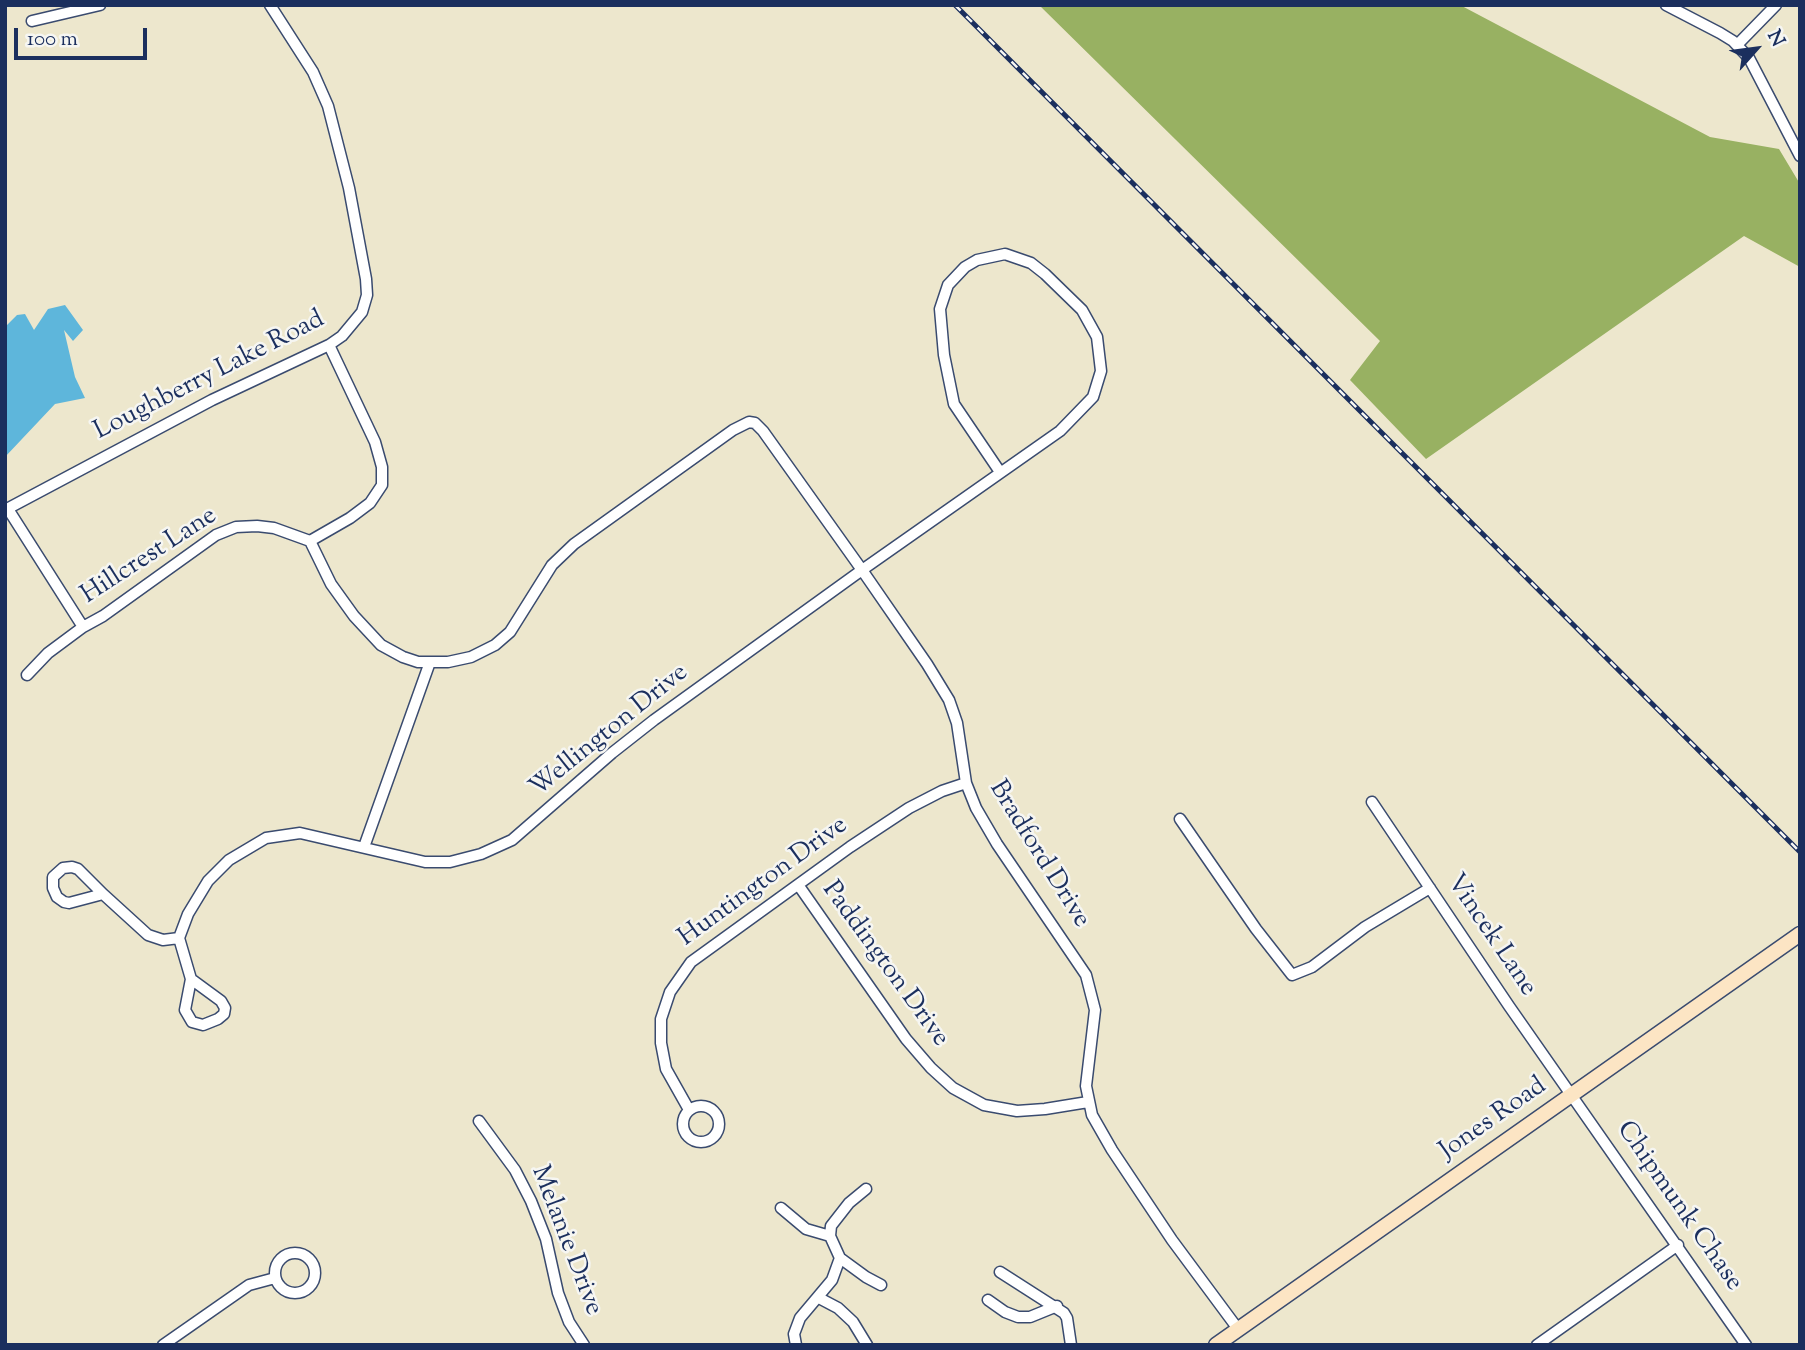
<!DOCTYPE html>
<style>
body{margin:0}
#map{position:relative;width:1805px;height:1350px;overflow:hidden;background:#ede7cd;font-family:"Sorts Mill Goudy",serif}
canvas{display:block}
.frame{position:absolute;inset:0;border:7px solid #1b2f5e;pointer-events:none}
.north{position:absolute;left:1721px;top:14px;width:70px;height:70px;-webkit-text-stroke:5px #f6f6f2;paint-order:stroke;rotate:62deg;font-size:19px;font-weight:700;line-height:28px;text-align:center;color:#1b2f5e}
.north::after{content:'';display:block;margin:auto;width:24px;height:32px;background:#1b2f5e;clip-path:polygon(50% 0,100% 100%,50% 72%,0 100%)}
.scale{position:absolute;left:14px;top:28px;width:133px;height:32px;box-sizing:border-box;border:4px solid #1b2f5e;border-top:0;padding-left:9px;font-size:21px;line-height:24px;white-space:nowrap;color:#1b2f5e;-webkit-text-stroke:5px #f6f6f2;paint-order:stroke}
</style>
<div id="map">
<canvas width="1805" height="1350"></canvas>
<div class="frame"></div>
<div class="north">N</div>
<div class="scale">100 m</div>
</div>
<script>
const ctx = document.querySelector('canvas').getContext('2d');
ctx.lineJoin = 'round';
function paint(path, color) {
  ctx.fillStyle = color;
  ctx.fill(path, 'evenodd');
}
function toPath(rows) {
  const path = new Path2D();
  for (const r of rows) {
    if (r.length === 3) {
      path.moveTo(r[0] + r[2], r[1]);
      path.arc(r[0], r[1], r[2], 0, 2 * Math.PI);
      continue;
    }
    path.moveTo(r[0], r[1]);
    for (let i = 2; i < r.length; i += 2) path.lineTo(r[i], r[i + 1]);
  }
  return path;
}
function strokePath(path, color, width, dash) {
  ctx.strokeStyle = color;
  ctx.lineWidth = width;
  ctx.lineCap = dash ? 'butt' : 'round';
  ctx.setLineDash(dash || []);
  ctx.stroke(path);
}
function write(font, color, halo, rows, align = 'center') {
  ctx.font = font + ' "Sorts Mill Goudy",serif';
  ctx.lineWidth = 5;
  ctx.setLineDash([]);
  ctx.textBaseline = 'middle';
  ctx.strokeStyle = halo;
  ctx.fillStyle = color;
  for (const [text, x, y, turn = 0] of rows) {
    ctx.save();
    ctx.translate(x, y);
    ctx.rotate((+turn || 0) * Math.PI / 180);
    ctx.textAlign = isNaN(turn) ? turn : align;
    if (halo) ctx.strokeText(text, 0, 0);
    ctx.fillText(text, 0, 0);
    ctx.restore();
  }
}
const forest = toPath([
 [1039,5,1460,5,1710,137,1779,149,1800,184,1800,267,1744,236,1426,459,1350,380,1380,341]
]);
const water = toPath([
 [65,305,83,330,73,341,64,330,75,377,85,398,55,404,5,457,5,327,17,315,25,314,34,330,48,309]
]);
const street = toPath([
 [1666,5,1720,33,1733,41,1749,58,1800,156],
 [32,21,100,5],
 [1737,45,1776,5],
 [8,509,83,627],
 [5,510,212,400,329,345,342,336,362,312,367,295,366,279,349,188,328,106,313,72,270,5],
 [310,541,350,518,370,503,382,485,382,467,375,442,329,345],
 [27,675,48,653,83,627,103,616,216,535,236,527,257,526,274,528,310,541,331,584,354,616,381,645,403,657,418,662,448,662,471,657,495,645,510,632,552,565,574,544,733,430,749,422,755,423,763,431,862,570,927,664,949,700,957,723,966,783,976,808,997,844,1086,975,1095,1010,1086,1086,1092,1115,1112,1150,1172,1240,1238,1329],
 [1372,802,1509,1006,1746,1345],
 [1180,819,1256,929,1292,975,1312,967,1365,927,1430,888],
 [364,847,430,662],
 [72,867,78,869,103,894,69,903,64,902,57,897,53,888,53,877,63,868,72,867],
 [799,886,906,1039,931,1068,953,1088,984,1105,1017,1111,1045,1109,1088,1102],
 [103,894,148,935,163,940,179,938],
 [179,938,188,914,208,881,229,860,266,838,300,833,425,862,450,862,481,854,512,840,612,753,654,720,862,570,1060,431,1093,397,1101,371,1097,337,1082,310,1045,274,1031,263,1005,254,977,260,965,267,948,285,940,309,944,355,954,404,1000,472],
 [179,938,191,979],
 [191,979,221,1001,225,1008,224,1014,218,1019,203,1025,192,1022,185,1010,191,979],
 [701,1124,18],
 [688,1108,666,1069,661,1043,661,1019,670,992,691,962,850,847,909,808,942,791,966,783],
 [479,1121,515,1170,531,1201,546,1239,558,1293,569,1322,584,1345],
 [866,1189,849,1203,831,1226,830,1236,840,1258,866,1277,881,1285],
 [781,1208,806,1229,830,1236],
 [295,1273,20],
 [1000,1272,1064,1313,1067,1318,1071,1345],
 [819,1298,838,1308,853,1322,867,1345],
 [988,1300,1005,1312,1018,1317,1030,1317,1057,1306],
 [163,1345,249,1285,275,1278],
 [796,1345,794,1334,800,1318,832,1280,840,1258],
 [1537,1345,1678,1245]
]);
const secondary = toPath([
 [1216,1345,1800,934]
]);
const rail = toPath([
 [955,5,1800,852]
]);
const streetNames = [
 ["Loughberry Lake Road",210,377,-27],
 ["Hillcrest Lane",150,557,-33],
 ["Wellington Drive",610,732,-39],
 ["Bradford Drive",1038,855,58],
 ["Huntington Drive",764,883,-36],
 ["Vincek Lane",1490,936,56],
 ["Paddington Drive",884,965,54],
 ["Jones Road",1494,1120,-35],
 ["Chipmunk Chase",1678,1207,55],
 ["Melanie Drive",565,1241,69]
];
paint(forest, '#98b162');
paint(water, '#5eb6db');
strokePath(street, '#3a4b6f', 13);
strokePath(secondary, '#3a4b6f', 17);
strokePath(street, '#fff', 10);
strokePath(secondary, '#fce5c4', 14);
strokePath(rail, '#1b2f5e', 5);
strokePath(rail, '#f6f6f2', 2.5, [8]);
write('26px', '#1b2f5e', '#f6f6f2', streetNames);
</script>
